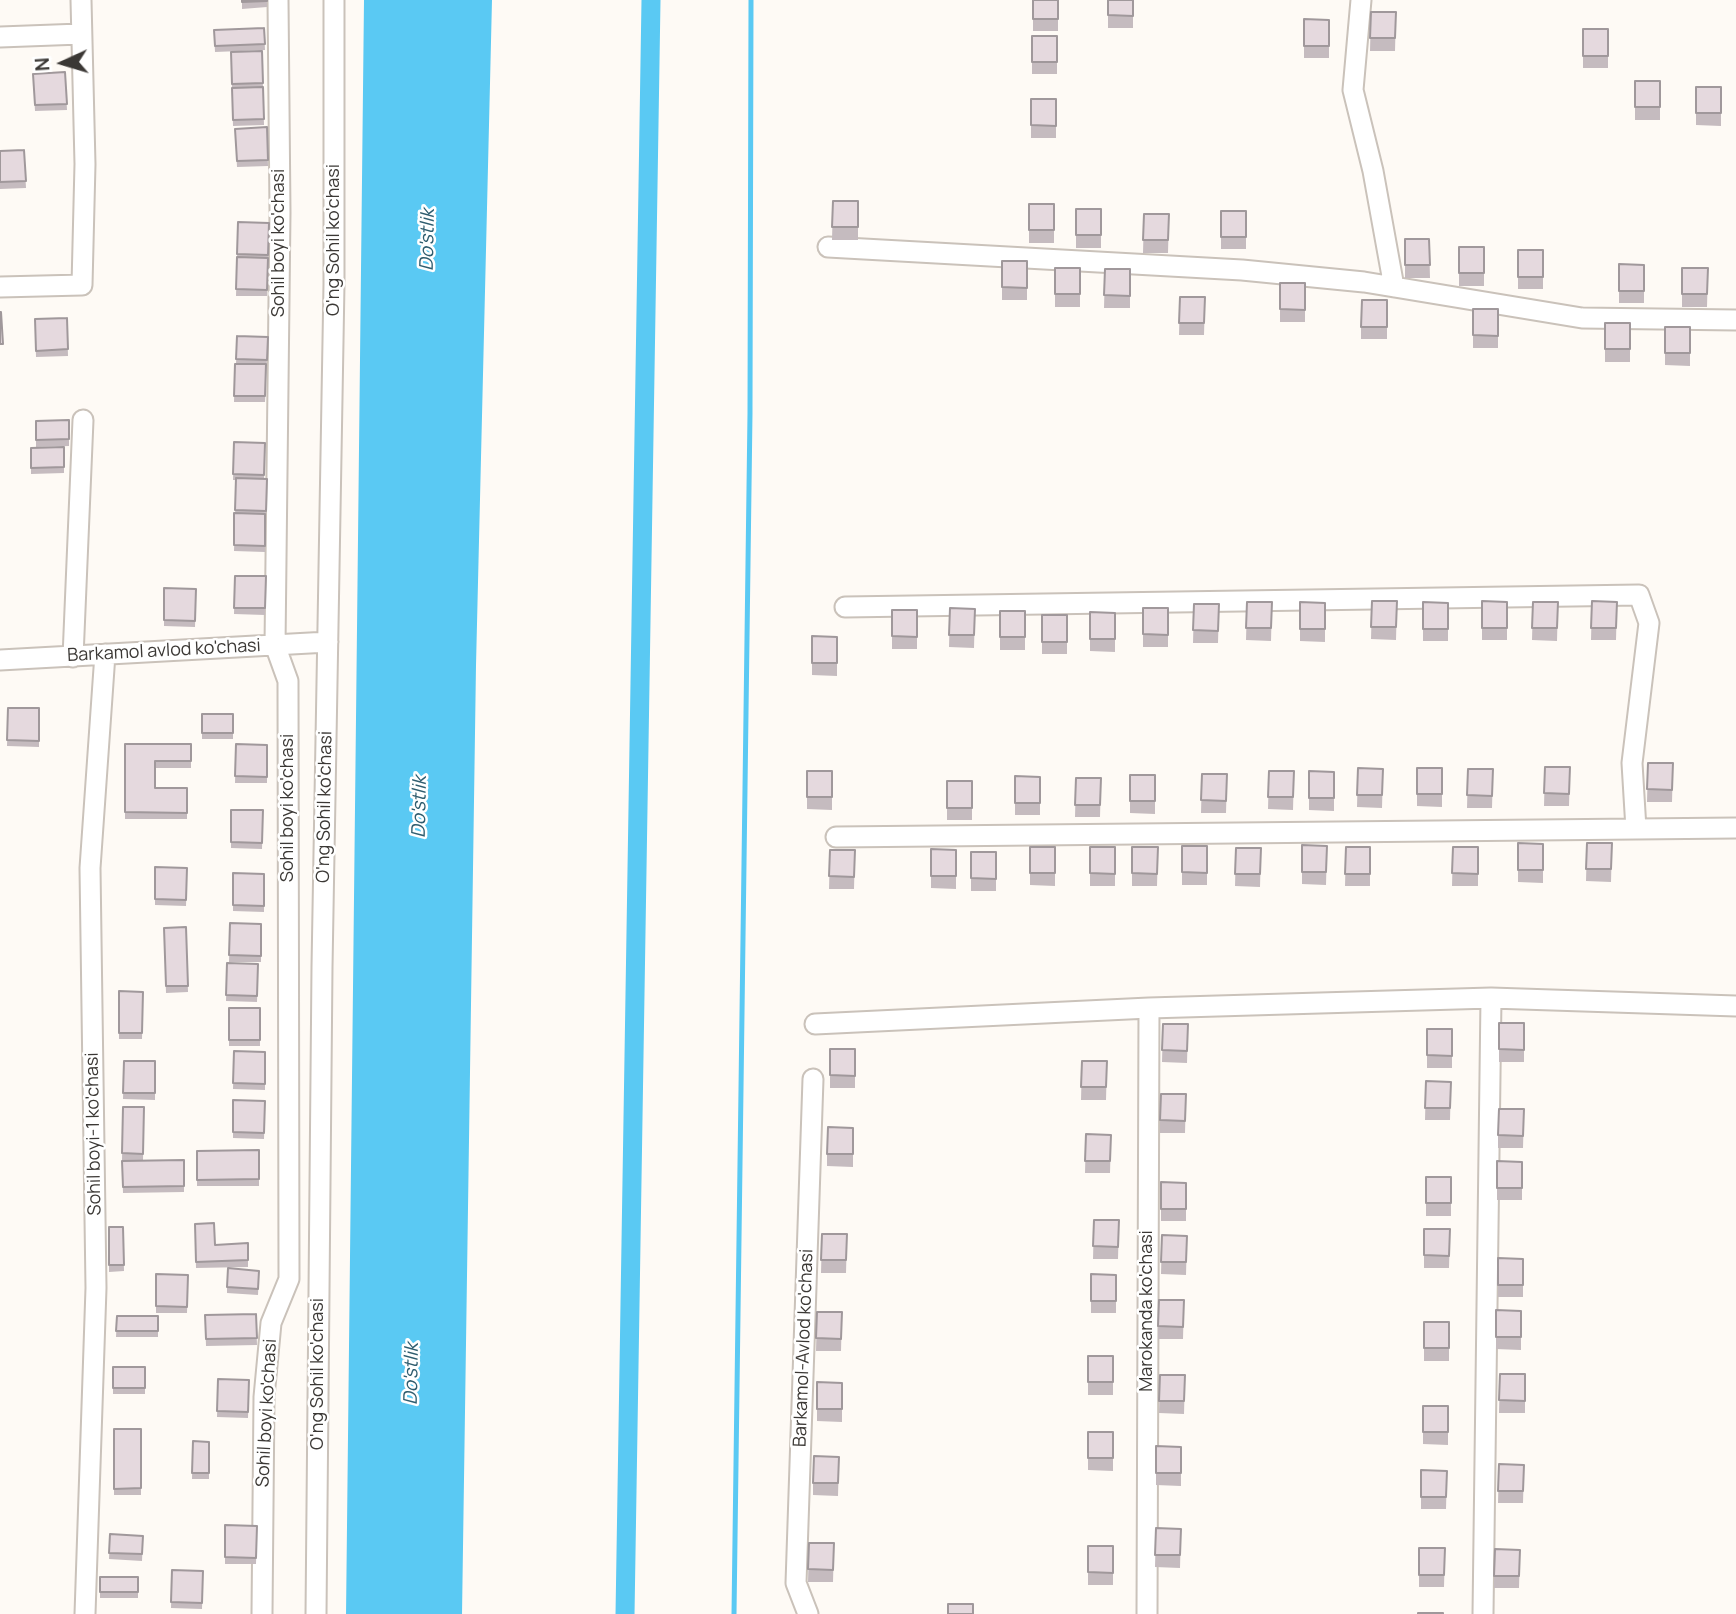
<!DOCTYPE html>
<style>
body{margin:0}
#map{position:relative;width:1736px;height:1614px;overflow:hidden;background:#fefaf5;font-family:Manrope,sans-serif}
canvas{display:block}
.north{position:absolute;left:28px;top:28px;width:70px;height:70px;-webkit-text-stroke:5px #fff;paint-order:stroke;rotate:266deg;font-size:19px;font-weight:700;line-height:28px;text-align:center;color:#3b3835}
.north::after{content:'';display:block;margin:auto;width:24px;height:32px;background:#3b3835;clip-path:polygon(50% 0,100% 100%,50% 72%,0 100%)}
</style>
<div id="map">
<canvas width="1736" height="1614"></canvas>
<div class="north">N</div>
</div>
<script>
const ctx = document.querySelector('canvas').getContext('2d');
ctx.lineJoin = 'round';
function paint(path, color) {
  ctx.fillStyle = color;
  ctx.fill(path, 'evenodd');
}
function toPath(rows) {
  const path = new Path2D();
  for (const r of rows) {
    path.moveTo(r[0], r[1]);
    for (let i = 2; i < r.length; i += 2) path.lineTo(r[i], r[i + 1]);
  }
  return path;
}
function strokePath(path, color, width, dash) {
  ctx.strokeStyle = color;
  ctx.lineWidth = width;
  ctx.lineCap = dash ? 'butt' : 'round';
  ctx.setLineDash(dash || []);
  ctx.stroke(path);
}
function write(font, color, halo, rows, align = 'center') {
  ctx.font = font + ' Manrope,sans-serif';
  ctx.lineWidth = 5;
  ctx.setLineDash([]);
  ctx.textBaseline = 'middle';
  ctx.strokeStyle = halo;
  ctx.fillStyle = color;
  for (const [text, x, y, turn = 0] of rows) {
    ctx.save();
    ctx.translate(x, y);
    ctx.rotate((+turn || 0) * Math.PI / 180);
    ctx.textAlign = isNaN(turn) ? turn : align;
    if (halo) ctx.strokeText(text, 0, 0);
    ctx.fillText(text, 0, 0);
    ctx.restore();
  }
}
const water = toPath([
 [364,0,492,0,476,665,462,1614,346,1614]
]);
const stream = toPath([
 [734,1614,750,413,751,0]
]);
const canal = toPath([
 [625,1614,651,0]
]);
const minor = toPath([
 [1361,0,1353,90,1373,171,1394,287],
 [0,37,81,34],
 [828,247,1242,270,1364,282,1582,318,1736,320],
 [0,287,82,285,85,164,81,0],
 [845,607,1639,595,1649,623,1632,763,1636,829],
 [73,657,83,420],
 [0,660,328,642],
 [836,837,1736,828],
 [815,1024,1149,1008,1491,998,1736,1006],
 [85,1614,96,1288,90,868,105,654],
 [262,1614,264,1397,271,1323,289,1279,288,681,275,645,280,212,278,0],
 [316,1614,322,967,334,284,334,0],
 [808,1614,796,1583,813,1079],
 [1147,1614,1149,1008],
 [1483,1614,1491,998]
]);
const wall = toPath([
 [242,0,267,0,267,7,242,9],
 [1033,0,1058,0,1058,31,1033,31],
 [1108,0,1133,0,1133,28,1108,28],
 [1371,12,1396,12,1395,51,1370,51],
 [1304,19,1329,20,1329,58,1304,58],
 [264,28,265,50,215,52,214,30],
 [1583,29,1608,29,1608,68,1583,68],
 [1032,36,1057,36,1057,74,1032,74],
 [262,51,264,125,233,126,231,52],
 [65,72,67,110,35,111,33,74],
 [1635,81,1660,81,1660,120,1635,120],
 [1696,87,1721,87,1721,126,1696,125],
 [1031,99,1056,99,1056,138,1031,138],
 [267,127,268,166,237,167,235,129],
 [24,150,26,188,0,189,0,151],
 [833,201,858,201,858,240,832,240],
 [1029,204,1054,204,1054,243,1029,243],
 [1076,209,1101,209,1101,248,1076,248],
 [1221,211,1246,211,1246,249,1221,249],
 [1144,214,1169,214,1168,253,1143,253],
 [238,222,269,223,267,296,236,296],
 [1405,239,1429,239,1430,278,1405,278],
 [1459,247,1484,247,1484,286,1459,286],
 [1518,250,1543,250,1543,289,1518,289],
 [1002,261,1027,261,1027,300,1002,300],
 [1619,264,1644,265,1644,303,1619,303],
 [1055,268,1080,268,1080,307,1055,307],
 [1682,268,1708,268,1707,307,1682,307],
 [1105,269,1130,269,1130,308,1104,308],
 [1280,283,1305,283,1305,322,1280,322],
 [1180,297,1205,297,1204,335,1179,335],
 [1387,300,1387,339,1361,339,1361,327],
 [1473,309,1498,309,1498,348,1473,348],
 [67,318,68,356,36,357,35,319],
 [1605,323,1630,323,1630,362,1605,362],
 [1665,327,1690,327,1690,366,1665,365],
 [237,336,268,337,265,402,234,402,235,364,236,364],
 [69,420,69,446,36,447,36,421],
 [234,442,265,443,264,479,267,479,265,552,234,551,236,480,233,480],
 [64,447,64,473,31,474,31,448],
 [235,576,266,576,265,615,234,614],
 [164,588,196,589,195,627,164,626],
 [1372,601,1397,601,1396,640,1371,639],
 [1482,601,1507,602,1507,640,1482,640],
 [1592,601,1617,602,1616,640,1591,640],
 [1247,602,1272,602,1271,641,1246,640],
 [1300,602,1325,603,1325,642,1300,641],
 [1423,602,1448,603,1448,641,1423,641],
 [1533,602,1558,602,1557,641,1532,640],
 [1194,604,1219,604,1218,643,1193,643],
 [950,608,975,609,974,648,949,647],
 [1143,608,1168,608,1168,647,1143,647],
 [892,610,917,610,917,649,892,649],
 [1000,611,1025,611,1025,650,1000,650],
 [1090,612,1115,613,1115,652,1090,651],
 [1042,615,1067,615,1067,654,1042,654],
 [812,636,837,637,837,676,812,675],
 [8,708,39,708,39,747,7,746],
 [202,714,233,714,233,739,202,739],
 [125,744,191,744,191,768,155,768,155,788,187,788,187,819,125,819],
 [236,744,267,745,267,783,235,783],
 [1648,763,1673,763,1672,802,1647,802],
 [1545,767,1570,767,1569,806,1544,806],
 [1358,768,1383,769,1382,808,1357,807],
 [1417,768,1442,768,1442,807,1417,806],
 [1468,769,1493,769,1492,808,1467,808],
 [807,771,832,771,832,810,807,809],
 [1269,771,1294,771,1293,810,1268,809],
 [1309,771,1334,772,1334,811,1309,810],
 [1202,774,1227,774,1226,813,1201,813],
 [1130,775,1155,775,1155,814,1130,813],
 [1015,776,1040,777,1040,815,1015,815],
 [1076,778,1101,778,1100,817,1075,817],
 [947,781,972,781,972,820,947,820],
 [231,810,263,810,262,849,231,848],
 [1518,843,1543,844,1543,883,1518,882],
 [1587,843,1612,843,1611,882,1586,881],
 [1302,845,1327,846,1326,885,1302,884],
 [1182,846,1207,846,1207,885,1182,885],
 [1030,847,1055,847,1055,886,1030,885],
 [1090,847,1115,847,1115,886,1090,886],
 [1132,847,1158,847,1157,886,1132,886],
 [1346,847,1370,847,1370,886,1345,886],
 [1453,847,1478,847,1478,886,1452,886],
 [1236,848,1261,848,1260,887,1235,886],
 [931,849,956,850,956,889,931,888],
 [830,850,855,850,854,889,829,889],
 [971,852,996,852,996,891,971,891],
 [155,867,187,868,186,906,155,905],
 [233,873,264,874,264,912,233,911],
 [230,923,261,924,261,962,229,962],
 [186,927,188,992,166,993,164,928],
 [227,963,258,964,257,1002,226,1001],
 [119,991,143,992,142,1039,119,1039],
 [229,1008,260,1008,260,1046,229,1046],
 [1524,1023,1524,1062,1499,1062,1499,1049],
 [1163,1024,1188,1024,1187,1063,1162,1062],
 [1427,1029,1452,1029,1452,1068,1427,1068],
 [830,1049,855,1049,855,1088,830,1088],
 [234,1051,265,1052,265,1090,233,1089],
 [124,1061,155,1061,155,1100,123,1099],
 [1082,1061,1107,1061,1106,1100,1081,1100],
 [1426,1081,1451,1082,1450,1120,1425,1120],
 [1186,1094,1185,1133,1160,1133,1160,1120],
 [233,1100,265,1101,264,1139,233,1138],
 [123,1107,144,1107,143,1160,122,1160],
 [1524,1109,1523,1148,1498,1148,1498,1135],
 [853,1128,853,1167,827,1166,827,1154],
 [1086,1134,1111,1135,1110,1173,1085,1173],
 [259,1150,259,1186,197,1186,197,1151],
 [184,1160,184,1192,123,1193,122,1161],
 [1497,1161,1522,1162,1522,1200,1497,1200],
 [1426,1177,1451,1177,1451,1216,1426,1216],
 [1161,1182,1186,1183,1186,1221,1161,1221],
 [1094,1220,1119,1220,1118,1259,1093,1259],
 [195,1224,215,1245,248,1243,248,1267,196,1268],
 [109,1227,123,1227,124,1271,109,1272],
 [1424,1229,1450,1229,1449,1268,1424,1268],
 [822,1234,847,1234,846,1273,821,1273],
 [1162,1235,1187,1236,1186,1275,1161,1274],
 [1523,1259,1523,1297,1498,1297,1498,1285],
 [259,1271,258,1295,227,1293,227,1287],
 [156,1274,188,1275,187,1313,156,1313],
 [1116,1275,1116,1313,1091,1313,1091,1301],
 [1184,1300,1183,1339,1158,1339,1158,1326],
 [1496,1310,1521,1311,1521,1350,1496,1349],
 [817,1312,842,1312,841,1351,816,1351],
 [256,1314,257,1345,206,1346,205,1315],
 [117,1316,158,1316,158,1337,116,1337],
 [1449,1322,1449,1361,1424,1361,1424,1348],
 [1113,1356,1113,1395,1088,1395,1088,1382],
 [113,1367,145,1367,145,1394,113,1394],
 [1500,1374,1525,1374,1525,1413,1499,1413],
 [1160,1375,1185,1375,1184,1414,1159,1413],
 [218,1379,249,1380,248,1418,217,1417],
 [842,1383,842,1422,817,1421,817,1409],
 [1448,1406,1448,1445,1423,1444,1423,1432],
 [114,1429,141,1429,141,1495,114,1495],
 [1088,1432,1113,1432,1113,1471,1088,1470],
 [193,1441,209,1442,209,1479,192,1479],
 [1181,1447,1181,1486,1156,1485,1156,1473],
 [839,1457,838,1496,813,1495,813,1483],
 [1499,1464,1524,1465,1523,1503,1498,1503],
 [1421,1470,1447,1471,1446,1509,1421,1509],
 [225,1525,257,1526,256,1564,225,1564],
 [1156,1528,1181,1529,1180,1568,1155,1567],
 [110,1534,143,1536,142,1561,109,1559],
 [809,1543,834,1543,833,1582,808,1582],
 [1113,1546,1113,1585,1088,1585,1088,1572],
 [1419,1548,1445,1548,1444,1587,1419,1587],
 [1520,1550,1519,1588,1494,1588,1494,1576],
 [172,1570,203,1571,202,1609,171,1608],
 [100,1577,138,1577,138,1598,100,1598]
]);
const building = toPath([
 [242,0,267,0,267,1,242,2,242,0],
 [1033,0,1058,0,1058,19,1033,19,1033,0],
 [1108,0,1133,0,1133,16,1108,15,1108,0],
 [1371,12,1396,12,1395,38,1370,38,1371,12],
 [1304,19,1329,20,1329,46,1304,46,1304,19],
 [264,28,265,44,215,46,214,30,264,28],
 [1583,29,1608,29,1608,56,1583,56,1583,29],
 [1032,36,1057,36,1057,62,1032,62,1032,36],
 [262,51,263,83,232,84,231,52,262,51],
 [65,72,67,104,35,105,33,74,65,72],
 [1635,81,1660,81,1660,107,1635,107,1635,81],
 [263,87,264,119,233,120,232,88,263,87],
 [1696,87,1721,87,1721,113,1696,113,1696,87],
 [1031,99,1056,99,1056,126,1031,125,1031,99],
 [267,127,268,160,237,161,235,129,267,127],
 [24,150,26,181,0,182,0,151,24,150],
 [833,201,858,201,858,227,832,227,833,201],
 [1029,204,1054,204,1054,230,1029,230,1029,204],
 [1076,209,1101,209,1101,235,1076,235,1076,209],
 [1221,211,1246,211,1246,237,1221,237,1221,211],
 [1144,214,1169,214,1168,240,1143,240,1144,214],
 [238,222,269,223,268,255,237,254,238,222],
 [1405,239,1429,239,1430,265,1405,265,1405,239],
 [1459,247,1484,247,1484,273,1459,273,1459,247],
 [1518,250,1543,250,1543,277,1518,277,1518,250],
 [237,257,268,258,267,290,236,289,237,257],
 [1002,261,1027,261,1027,288,1002,287,1002,261],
 [1619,264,1644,265,1644,291,1619,291,1619,264],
 [1055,268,1080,268,1080,294,1055,294,1055,268],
 [1682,268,1708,268,1707,294,1682,294,1682,268],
 [1105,269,1130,269,1130,296,1104,295,1105,269],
 [1280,283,1305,283,1305,310,1280,309,1280,283],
 [1180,297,1205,297,1204,323,1179,323,1180,297],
 [1362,300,1387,300,1387,327,1361,327,1362,300],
 [1473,309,1498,309,1498,336,1473,335,1473,309],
 [0,312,1,312,3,344,0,344,0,312],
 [67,318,68,349,36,351,35,319,67,318],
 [1605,323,1630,323,1630,349,1605,349,1605,323],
 [1665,327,1690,327,1690,353,1665,353,1665,327],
 [237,336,268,337,267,360,236,359,237,336],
 [235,364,266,364,265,396,234,396,235,364],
 [69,420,69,439,36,440,36,421,69,420],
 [234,442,265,443,264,475,233,474,234,442],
 [64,447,64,467,31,468,31,448,64,447],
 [236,478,267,479,266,511,235,510,236,478],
 [234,513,265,514,265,546,234,545,234,513],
 [235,576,266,576,265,608,234,608,235,576],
 [164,588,196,589,195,621,164,620,164,588],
 [1372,601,1397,601,1396,627,1371,627,1372,601],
 [1482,601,1507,602,1507,628,1482,628,1482,601],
 [1592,601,1617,602,1616,628,1591,628,1592,601],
 [1247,602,1272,602,1271,628,1246,628,1247,602],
 [1300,602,1325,603,1325,629,1300,629,1300,602],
 [1423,602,1448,603,1448,629,1423,629,1423,602],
 [1533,602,1558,602,1557,628,1532,628,1533,602],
 [1194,604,1219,604,1218,631,1193,630,1194,604],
 [950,608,975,609,974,635,949,635,950,608],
 [1143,608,1168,608,1168,635,1143,634,1143,608],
 [892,610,917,610,917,637,892,636,892,610],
 [1000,611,1025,611,1025,637,1000,637,1000,611],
 [1090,612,1115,613,1115,639,1090,639,1090,612],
 [1042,615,1067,615,1067,642,1042,642,1042,615],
 [812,636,837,637,837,663,812,663,812,636],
 [8,708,39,708,39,741,7,740,8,708],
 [202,714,233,714,233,733,202,733,202,714],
 [125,744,191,744,191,761,155,761,155,788,187,788,187,813,125,812,125,744],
 [236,744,267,745,267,777,235,776,236,744],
 [1648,763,1673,763,1672,790,1647,789,1648,763],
 [1545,767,1570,767,1569,794,1544,793,1545,767],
 [1358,768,1383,769,1382,795,1357,795,1358,768],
 [1417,768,1442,768,1442,794,1417,794,1417,768],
 [1468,769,1493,769,1492,796,1467,795,1468,769],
 [807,771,832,771,832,797,807,797,807,771],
 [1269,771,1294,771,1293,797,1268,797,1269,771],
 [1309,771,1334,772,1334,798,1309,798,1309,771],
 [1202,774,1227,774,1226,801,1201,800,1202,774],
 [1130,775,1155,775,1155,801,1130,801,1130,775],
 [1015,776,1040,777,1040,803,1015,803,1015,776],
 [1076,778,1101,778,1100,805,1075,805,1076,778],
 [947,781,972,781,972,808,947,808,947,781],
 [231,810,263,810,262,843,231,842,231,810],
 [1518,843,1543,844,1543,870,1518,870,1518,843],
 [1587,843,1612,843,1611,869,1586,869,1587,843],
 [1302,845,1327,846,1326,872,1302,872,1302,845],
 [1182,846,1207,846,1207,873,1182,872,1182,846],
 [1030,847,1055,847,1055,873,1030,873,1030,847],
 [1090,847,1115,847,1115,874,1090,873,1090,847],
 [1132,847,1158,847,1157,874,1132,873,1132,847],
 [1346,847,1370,847,1370,874,1345,874,1346,847],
 [1453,847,1478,847,1478,874,1452,873,1453,847],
 [1236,848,1261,848,1260,874,1235,874,1236,848],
 [931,849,956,850,956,876,931,876,931,849],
 [830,850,855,850,854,877,829,876,830,850],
 [971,852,996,852,996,879,971,878,971,852],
 [155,867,187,868,186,900,155,899,155,867],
 [233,873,264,874,264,906,233,905,233,873],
 [230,923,261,924,261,956,229,955,230,923],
 [186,927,188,986,166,986,164,928,186,927],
 [227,963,258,964,257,996,226,995,227,963],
 [119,991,143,992,142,1033,119,1033,119,991],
 [229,1008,260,1008,260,1040,229,1040,229,1008],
 [1499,1023,1524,1023,1524,1050,1499,1049,1499,1023],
 [1163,1024,1188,1024,1187,1051,1162,1050,1163,1024],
 [1427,1029,1452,1029,1452,1056,1427,1055,1427,1029],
 [830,1049,855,1049,855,1076,830,1075,830,1049],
 [234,1051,265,1052,265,1084,233,1083,234,1051],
 [124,1061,155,1061,155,1093,123,1093,124,1061],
 [1082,1061,1107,1061,1106,1087,1081,1087,1082,1061],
 [1426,1081,1451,1082,1450,1108,1425,1108,1426,1081],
 [1161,1094,1186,1094,1185,1121,1160,1120,1161,1094],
 [233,1100,265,1101,264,1133,233,1132,233,1100],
 [123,1107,144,1107,143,1154,122,1153,123,1107],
 [1499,1109,1524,1109,1523,1136,1498,1135,1499,1109],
 [828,1127,853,1128,853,1154,827,1154,828,1127],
 [1086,1134,1111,1135,1110,1161,1085,1161,1086,1134],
 [259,1150,259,1179,197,1180,197,1151,259,1150],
 [184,1160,184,1186,123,1187,122,1161,184,1160],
 [1497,1161,1522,1162,1522,1188,1497,1188,1497,1161],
 [1426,1177,1451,1177,1451,1203,1426,1203,1426,1177],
 [1161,1182,1186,1183,1186,1209,1161,1209,1161,1182],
 [1094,1220,1119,1220,1118,1247,1093,1246,1094,1220],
 [214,1223,215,1245,248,1243,248,1260,196,1262,195,1224,214,1223],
 [109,1227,123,1227,124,1265,109,1265,109,1227],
 [1424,1229,1450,1229,1449,1256,1424,1255,1424,1229],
 [822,1234,847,1234,846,1260,821,1260,822,1234],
 [1162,1235,1187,1236,1186,1262,1161,1262,1162,1235],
 [1498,1258,1523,1259,1523,1285,1498,1285,1498,1258],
 [228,1268,259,1271,258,1289,227,1287,228,1268],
 [156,1274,188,1275,187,1307,156,1306,156,1274],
 [1091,1274,1116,1275,1116,1301,1091,1301,1091,1274],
 [1159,1300,1184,1300,1183,1327,1158,1326,1159,1300],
 [1496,1310,1521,1311,1521,1337,1496,1337,1496,1310],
 [817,1312,842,1312,841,1339,816,1338,817,1312],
 [256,1314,257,1338,206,1339,205,1315,256,1314],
 [117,1316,158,1316,158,1331,116,1331,117,1316],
 [1424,1322,1449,1322,1449,1348,1424,1348,1424,1322],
 [1088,1356,1113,1356,1113,1382,1088,1382,1088,1356],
 [113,1367,145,1367,145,1388,113,1388,113,1367],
 [1500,1374,1525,1374,1525,1401,1499,1400,1500,1374],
 [1160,1375,1185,1375,1184,1401,1159,1401,1160,1375],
 [218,1379,249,1380,248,1412,217,1411,218,1379],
 [817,1382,842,1383,842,1409,817,1409,817,1382],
 [1423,1406,1448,1406,1448,1432,1423,1432,1423,1406],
 [114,1429,141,1429,141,1488,114,1489,114,1429],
 [1088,1432,1113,1432,1113,1458,1088,1458,1088,1432],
 [193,1441,209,1442,209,1473,192,1473,193,1441],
 [1156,1446,1181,1447,1181,1473,1156,1473,1156,1446],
 [814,1456,839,1457,838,1483,813,1483,814,1456],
 [1499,1464,1524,1465,1523,1491,1498,1491,1499,1464],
 [1421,1470,1447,1471,1446,1497,1421,1497,1421,1470],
 [225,1525,257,1526,256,1558,225,1557,225,1525],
 [1156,1528,1181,1529,1180,1555,1155,1555,1156,1528],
 [110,1534,143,1536,142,1554,109,1553,110,1534],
 [809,1543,834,1543,833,1570,808,1569,809,1543],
 [1088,1546,1113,1546,1113,1573,1088,1572,1088,1546],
 [1419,1548,1445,1548,1444,1575,1419,1575,1419,1548],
 [1495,1549,1520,1550,1519,1576,1494,1576,1495,1549],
 [172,1570,203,1571,202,1603,171,1602,172,1570],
 [100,1577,138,1577,138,1592,100,1592,100,1577],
 [948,1604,973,1604,973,1614,948,1614,948,1604],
 [1418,1613,1443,1613,1443,1614,1418,1614,1418,1613]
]);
const streetNames = [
 ["O'ng Sohil ko'chasi",334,240,-90],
 ["Sohil boyi ko'chasi",279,243,-90],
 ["Barkamol avlod ko'chasi",164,651,-3],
 ["O'ng Sohil ko'chasi",325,807,-89],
 ["Sohil boyi ko'chasi",288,808,-90],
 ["Sohil boyi-1 ko'chasi",94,1134,-91],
 ["Marokanda ko'chasi",1147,1311,-90],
 ["Barkamol-Avlod ko'chasi",804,1348,-88],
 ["O'ng Sohil ko'chasi",318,1374,-90],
 ["Sohil boyi ko'chasi",267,1413,-87]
];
const waterNames = [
 ["Do'stlik",428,240,-89],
 ["Do'stlik",420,807,-89],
 ["Do'stlik",412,1374,-89]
];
paint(water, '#5ac9f3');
strokePath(stream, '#5ac9f3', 5);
strokePath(canal, '#5ac9f3', 19);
strokePath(minor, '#cac2ba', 23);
strokePath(minor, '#fff', 19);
paint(wall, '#c5bbbf');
paint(building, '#e5d9de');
strokePath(building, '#a0989b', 2);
write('18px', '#3b3835', '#fff', streetNames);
write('italic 19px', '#2f5d6f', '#fff', waterNames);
</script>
